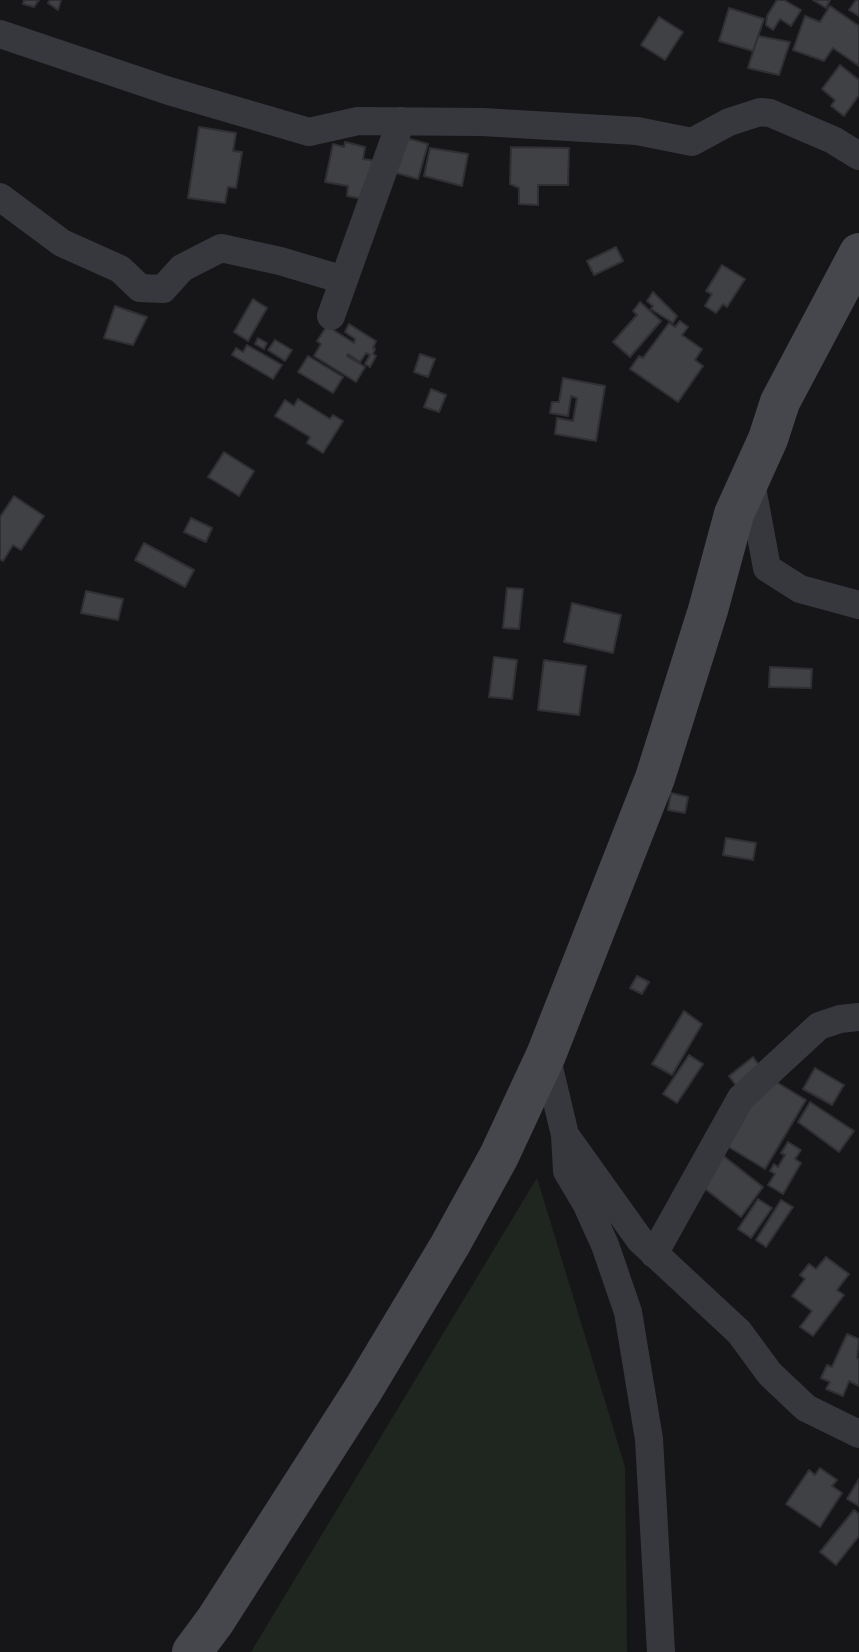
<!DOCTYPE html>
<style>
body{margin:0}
canvas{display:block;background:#161618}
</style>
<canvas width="859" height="1652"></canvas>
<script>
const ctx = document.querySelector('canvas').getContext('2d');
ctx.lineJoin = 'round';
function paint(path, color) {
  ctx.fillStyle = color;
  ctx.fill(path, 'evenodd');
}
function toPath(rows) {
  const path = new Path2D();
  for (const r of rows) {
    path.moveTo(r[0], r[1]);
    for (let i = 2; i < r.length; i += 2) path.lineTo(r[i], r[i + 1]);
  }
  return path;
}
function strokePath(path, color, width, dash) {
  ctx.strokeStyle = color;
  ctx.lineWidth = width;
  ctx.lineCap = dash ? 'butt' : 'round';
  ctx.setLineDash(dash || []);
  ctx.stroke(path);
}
const green = toPath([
 [537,1178,625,1467,627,1652,251,1652]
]);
const building = toPath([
 [24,0,39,0,34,7,23,4,24,0],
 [50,0,61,0,58,10,48,3,50,0],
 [777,0,784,0,801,10,791,26,780,19,773,30,766,25,767,16,777,0],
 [813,0,830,0,826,8,813,0],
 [856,0,859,0,859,16,849,10,856,0],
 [830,6,859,26,859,66,833,48,824,61,793,50,805,16,820,22,830,6],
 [729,8,764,19,753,51,719,41,729,8],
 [659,17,683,32,665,60,641,45,659,17],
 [758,36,790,42,779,75,748,68,758,36],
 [840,65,859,80,859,95,844,116,831,106,835,100,822,89,840,65],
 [199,127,236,133,233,151,242,152,236,188,228,187,225,203,188,198,199,127],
 [403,137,428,144,418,179,393,172,403,137],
 [345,142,365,147,363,159,376,161,368,200,347,196,348,186,325,182,333,144,344,147,345,142],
 [511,147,569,148,568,185,538,185,538,205,519,204,519,188,510,184,511,147],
 [430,148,468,154,462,186,424,176,430,148],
 [616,247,623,261,594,275,587,261,616,247],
 [722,265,745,279,727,307,723,304,716,313,705,306,712,294,706,291,722,265],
 [653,292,677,316,673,323,651,309,653,306,647,301,653,292],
 [253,299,267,308,248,341,234,332,253,299],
 [640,302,661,321,630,357,613,342,637,315,633,311,640,302],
 [115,306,147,317,133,345,104,338,115,306],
 [680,321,688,327,682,335,702,349,695,360,703,366,678,402,630,369,639,356,643,358,669,323,675,327,680,321],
 [349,324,376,341,373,348,375,349,373,354,376,356,370,367,365,364,370,355,366,353,360,362,348,354,347,356,365,367,356,382,314,356,321,344,317,341,327,326,354,343,355,339,345,332,349,324],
 [258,338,267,343,264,349,255,344,258,338],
 [275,340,292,350,285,361,268,350,275,340],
 [247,345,282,365,273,379,232,355,236,348,243,352,247,345],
 [420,354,435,359,428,377,414,372,420,354],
 [308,356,343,377,333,393,298,372,308,356],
 [563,378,605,386,596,441,555,434,557,418,573,421,577,398,571,396,568,416,550,413,552,402,559,402,563,378],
 [431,389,446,395,439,412,424,407,431,389],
 [298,399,330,419,333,415,343,421,323,453,307,443,310,437,275,416,285,400,294,406,298,399],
 [224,452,254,471,239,496,208,477,224,452],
 [14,496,44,516,21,550,13,545,3,561,0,559,0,517,14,496],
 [191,518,212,528,206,542,184,532,191,518],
 [144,543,194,570,185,587,135,560,144,543],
 [507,588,523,589,519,629,503,628,507,588],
 [86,591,123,599,118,620,81,613,86,591],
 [572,603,621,615,613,653,564,642,572,603],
 [494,657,517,660,512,699,489,697,494,657],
 [544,660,586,666,579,715,538,710,544,660],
 [770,667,812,669,811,688,769,687,770,667],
 [671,793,688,797,685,813,668,810,671,793],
 [726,838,756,843,753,860,723,855,726,838],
 [637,976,649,982,642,994,630,988,637,976],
 [684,1011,702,1024,672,1075,652,1064,684,1011],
 [689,1055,703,1064,677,1103,663,1094,689,1055],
 [753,1057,764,1072,740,1091,729,1076,753,1057],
 [815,1068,844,1085,832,1105,803,1089,815,1068],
 [768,1077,806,1100,765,1169,727,1146,768,1077],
 [810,1102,854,1131,839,1152,798,1122,810,1102],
 [788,1142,801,1150,795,1159,801,1163,783,1194,768,1185,775,1174,770,1171,774,1164,778,1167,785,1155,781,1153,788,1142],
 [721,1154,763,1187,741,1217,699,1184,721,1154],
 [758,1199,772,1208,751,1238,738,1229,758,1199],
 [781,1200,793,1207,766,1247,756,1240,781,1200],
 [826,1257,849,1274,837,1290,844,1295,813,1336,800,1327,812,1311,792,1296,805,1279,800,1275,809,1264,816,1269,826,1257],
 [847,1334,859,1339,857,1358,859,1359,859,1386,849,1381,843,1396,826,1389,830,1382,821,1378,827,1365,832,1367,847,1334],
 [820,1468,837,1480,832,1486,842,1493,820,1527,786,1504,809,1470,815,1475,820,1468],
 [859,1479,859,1506,847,1499,859,1479],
 [854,1510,859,1514,859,1536,836,1565,820,1552,854,1510]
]);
const minor = toPath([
 [0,34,169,91,309,132,358,121,482,122,637,131,692,142,729,122,760,112,770,113,833,140,859,156],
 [0,197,62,243,120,269,140,288,163,289,182,268,221,248,280,261,344,280],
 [331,316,401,121],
 [750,477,767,568,800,589,859,605],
 [546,1055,565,1135,567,1171,586,1203,605,1245,628,1312,649,1439,661,1652],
 [565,1135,640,1240,739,1332,770,1374,806,1408,859,1434],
 [654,1254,741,1098,819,1026,840,1019,859,1017]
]);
const secondary = toPath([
 [192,1652,215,1621,363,1390,450,1245,499,1156,546,1055,655,778,708,610,734,514,768,439,780,402,859,253]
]);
paint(green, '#1e261f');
paint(building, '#404145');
strokePath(building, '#303034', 2);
strokePath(minor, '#37383d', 28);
strokePath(secondary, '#45474d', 40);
</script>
